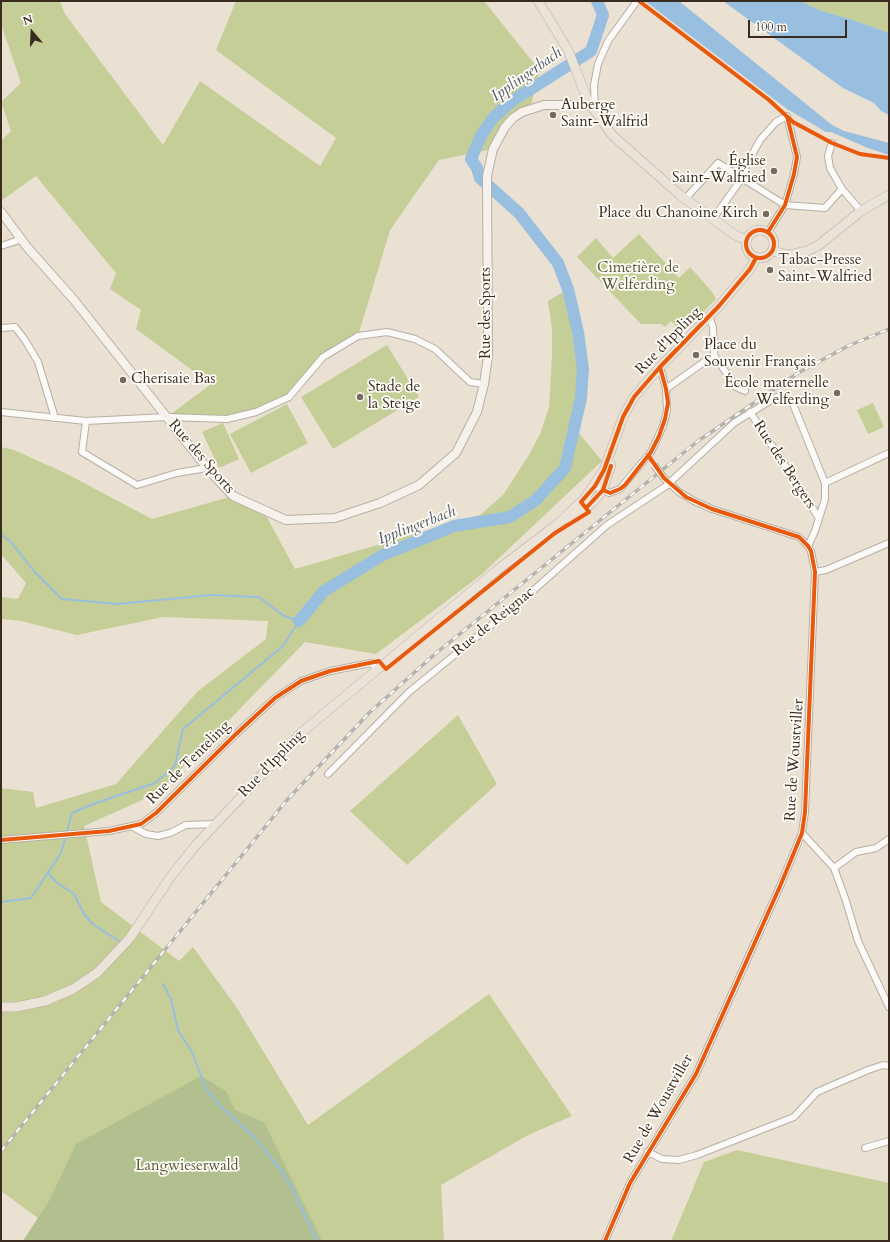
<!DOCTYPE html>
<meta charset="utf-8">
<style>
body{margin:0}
#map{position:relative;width:890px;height:1242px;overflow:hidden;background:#eae1d3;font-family:Cardo,serif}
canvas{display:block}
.frame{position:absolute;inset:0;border:2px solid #3b2a1e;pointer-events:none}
.north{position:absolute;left:12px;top:12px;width:40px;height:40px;-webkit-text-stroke:3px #fdfcf7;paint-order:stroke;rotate:341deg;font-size:11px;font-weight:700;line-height:16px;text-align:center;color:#3b2a1e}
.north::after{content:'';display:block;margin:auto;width:14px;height:18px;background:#3b2a1e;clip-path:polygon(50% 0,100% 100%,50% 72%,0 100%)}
.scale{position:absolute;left:748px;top:20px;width:99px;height:18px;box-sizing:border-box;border:2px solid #3b2a1e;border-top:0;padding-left:5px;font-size:12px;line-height:14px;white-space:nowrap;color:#3b2a1e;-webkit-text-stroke:3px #fdfcf7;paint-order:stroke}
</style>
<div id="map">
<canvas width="890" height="1242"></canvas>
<div class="frame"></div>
<div class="north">N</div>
<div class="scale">100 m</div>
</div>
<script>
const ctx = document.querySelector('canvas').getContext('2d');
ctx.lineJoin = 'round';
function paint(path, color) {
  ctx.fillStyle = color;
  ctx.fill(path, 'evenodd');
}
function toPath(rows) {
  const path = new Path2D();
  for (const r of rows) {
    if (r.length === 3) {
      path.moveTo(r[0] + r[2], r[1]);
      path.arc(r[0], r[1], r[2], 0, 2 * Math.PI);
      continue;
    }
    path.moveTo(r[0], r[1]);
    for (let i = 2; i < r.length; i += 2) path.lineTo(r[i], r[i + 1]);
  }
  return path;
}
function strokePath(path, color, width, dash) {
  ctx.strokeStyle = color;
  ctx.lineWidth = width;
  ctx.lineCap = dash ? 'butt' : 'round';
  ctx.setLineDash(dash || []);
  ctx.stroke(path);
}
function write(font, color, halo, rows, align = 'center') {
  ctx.font = font + ' Cardo,serif';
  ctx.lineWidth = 3.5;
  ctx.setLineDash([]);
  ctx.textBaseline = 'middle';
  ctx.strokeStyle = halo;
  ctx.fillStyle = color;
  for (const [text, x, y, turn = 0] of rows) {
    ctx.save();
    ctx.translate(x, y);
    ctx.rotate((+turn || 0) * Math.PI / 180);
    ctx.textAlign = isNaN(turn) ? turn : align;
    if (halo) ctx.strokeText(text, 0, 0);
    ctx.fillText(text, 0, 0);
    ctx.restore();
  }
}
const green = toPath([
 [1,1,60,1,65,14,163,145,200,81,320,166,336,138,216,50,236,1,484,1,540,71,530,109,513,118,493,149,439,160,390,230,358,336,323,357,289,397,256,412,227,419,167,417,211,384,136,329,141,310,110,289,116,273,36,176,1,201,1,141,11,131,1,102,21,83,1,24],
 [800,1,889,1,889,33,853,20,822,11],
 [639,234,679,278,690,267,713,293,716,299,682,333,671,321,665,327,661,324,641,324,577,257,596,238,613,258],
 [568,289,578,332,583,369,575,428,602,461,481,575,376,654,305,642,158,793,84,826,101,902,179,961,193,947,237,1008,308,1125,489,994,572,1116,528,1135,441,1185,444,1241,23,1241,38,1218,1,1191,1,788,33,792,36,808,116,784,198,691,266,639,268,621,163,617,77,635,21,621,1,619,1,597,18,599,26,583,1,554,1,447,14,450,65,473,152,519,233,496,263,510,295,569,480,515,503,495,529,455,541,432,549,407,552,356,552,329,548,301],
 [387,345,419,397,333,449,301,397],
 [873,403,884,427,868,434,857,410],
 [287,404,308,443,251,473,230,434],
 [223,423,239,459,219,468,202,432],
 [458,715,497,784,407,865,350,811],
 [737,1150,889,1183,889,1241,671,1241,704,1162]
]);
const forest = toPath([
 [201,1076,226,1091,235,1110,264,1122,322,1241,23,1241,49,1201,76,1144]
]);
const water = toPath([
 [645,1,679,1,832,125,844,131,889,143,889,155,868,148,831,132,826,132,787,109],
 [723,1,800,1,822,11,853,20,889,33,889,115,881,111,874,103,843,88]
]);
const stream = toPath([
 [1,534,11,542,34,571,62,599,117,604,212,595,259,597,284,616,299,621,283,646,183,729,175,766,155,783,93,804,72,813,61,853,31,898,1,902],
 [48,873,56,882,74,894,84,914,93,924,120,942],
 [163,984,171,999,178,1030,192,1052,206,1089,219,1105,253,1136,281,1170,292,1188,317,1241]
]);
const river = toPath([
 [299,621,324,591,383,555,454,526,510,517,536,500,565,468,581,398,583,369,578,332,568,289,558,263,519,213,480,178,477,168,471,159,481,136,493,118,512,101,591,51,603,15,597,1]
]);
const street = toPath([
 [595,110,594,85,598,64,608,41,637,1],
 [832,143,828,156,830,168,842,189,861,211],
 [685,199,718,163,785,205,825,208,842,189],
 [713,219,742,178,746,166,760,140,776,122,787,116,797,157,794,174,785,205,768,232],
 [1,246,22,239],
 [709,317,713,327,714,355,736,387,745,391],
 [1,328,15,327,25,340,38,362,55,418],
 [666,389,714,355],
 [1,412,86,421,167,417,227,419,256,412,289,397,323,357,358,336,387,332,415,339,435,349,470,382,484,384],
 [750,412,819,518],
 [86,421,82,452,137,485,177,473,207,468],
 [825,483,889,453],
 [595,486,609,493,620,489,651,452,663,426,667,411,666,389,660,367],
 [815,572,826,570,889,543],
 [328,774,409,692,527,596,607,525,666,486,734,423,776,397,788,399,793,404,825,483,825,499,815,531,808,546],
 [133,827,146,834,158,836,170,833,186,825,215,824],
 [802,833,834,868,845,898,858,941,889,1007],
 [1,840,109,831,141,824,156,813,235,735,275,698,301,681,330,671,371,663,377,669],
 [834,868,856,852,876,848,889,839],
 [865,1148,889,1141],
 [648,1152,662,1159,679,1160,697,1155,794,1117,817,1092,868,1070,883,1065,889,1066],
 [605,1241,630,1183,696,1074,781,884,802,833,805,812,815,572,811,551,808,546,799,537,712,509,694,501,679,492,664,478]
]);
const secondary = toPath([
 [1,212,27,247,74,300,207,468,233,496,286,520,335,518,380,503,419,485,456,453,477,412,484,384,488,356,487,176,493,149,505,127,513,118,522,112,544,105,579,105,588,101]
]);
const primary = toPath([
 [538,1,568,50,588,101,612,135,680,195,735,235,746,240],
 [760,244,14],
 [773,251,789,255,807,251,819,245,861,211,889,195],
 [567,519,586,508,595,500,603,490,611,465],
 [1,1007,16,1007,45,1001,73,989,97,973,130,938,169,879,195,846,302,732,496,571,560,522,585,498,604,470,623,417,634,397,660,367,719,306,750,269,756,258]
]);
const rail = toPath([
 [1,1151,287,800,369,713,435,654,698,441,798,373,848,346,889,329]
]);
const streetBridge = toPath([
 [654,465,664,478]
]);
const cycleway = toPath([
 [639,1,769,100,793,122,832,143,860,154,889,158],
 [760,244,14],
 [768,232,785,205,794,174,797,157,787,116],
 [603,490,610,493,620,489,625,485,651,452,659,436,665,419,668,403,666,389,660,367],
 [586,508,603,490,611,466],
 [1,840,109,831,141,824,156,813,235,735,275,698,301,681,330,671,379,661,386,669,555,533,589,512,581,502,595,486,604,470,623,417,634,397,660,367,719,306,750,269,756,258],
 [605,1241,630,1183,696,1074,781,884,802,833,805,812,815,572,811,551,808,546,799,537,712,509,686,497,664,478,648,455]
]);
const markers = [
 [553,115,4,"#786a5d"],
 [774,171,4,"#786a5d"],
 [766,214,4,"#786a5d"],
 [770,270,4,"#786a5d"],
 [696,355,4,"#786a5d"],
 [123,380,4,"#786a5d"],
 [837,393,4,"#786a5d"],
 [360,397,4,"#786a5d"]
];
const poiNames = [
 ["Auberge",561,106],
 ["Saint-Walfrid",561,123],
 ["Église",766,162,"right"],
 ["Saint-Walfried",766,179,"right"],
 ["Place du Chanoine Kirch",758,214,"right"],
 ["Tabac-Presse",778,261],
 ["Saint-Walfried",778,278],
 ["Place du",704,346],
 ["Souvenir Français",704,363],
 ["Cherisaie Bas",131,380],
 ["École maternelle",829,384,"right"],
 ["Welferding",829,401,"right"],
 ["Stade de",368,388],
 ["la Steige",368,405]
];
const parkNames = [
 ["Cimetière de",638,269],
 ["Welferding",638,286],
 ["Langwieserwald",187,1167]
];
const streetNames = [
 ["Rue des Sports",487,313,-90],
 ["Rue d'Ippling",669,341,-46],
 ["Rue des Sports",201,457,49],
 ["Rue des Bergers",784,465,57],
 ["Rue de Reignac",494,622,-39],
 ["Rue de Woustviller",795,760,-86],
 ["Rue de Tenteling",189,763,-45],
 ["Rue d'Ippling",272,764,-46],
 ["Rue de Woustviller",659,1109,-60]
];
const waterNames = [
 ["Ipplingerbach",527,75,-35],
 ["Ipplingerbach",417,526,-21]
];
paint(green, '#c5ce96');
paint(forest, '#b2c090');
paint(water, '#98bee0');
strokePath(stream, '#98bee0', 2);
strokePath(river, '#98bee0', 12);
strokePath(street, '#b6afa5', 8);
strokePath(secondary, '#b6afa5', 10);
strokePath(primary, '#b6afa5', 10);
strokePath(street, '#fcfaf8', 6);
strokePath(secondary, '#f6f1eb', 8);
strokePath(primary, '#ece3d8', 9);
strokePath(rail, '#b6b3af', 3.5);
strokePath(rail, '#fdfcf7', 2, [6]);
strokePath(streetBridge, '#b6afa5', 8, []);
strokePath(streetBridge, '#fcfaf8', 6);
strokePath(cycleway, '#e8590c', 4);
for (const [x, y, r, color] of markers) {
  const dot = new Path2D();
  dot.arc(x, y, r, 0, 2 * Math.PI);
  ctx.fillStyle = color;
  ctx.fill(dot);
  strokePath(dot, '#fdfcf7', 1.5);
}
write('15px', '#3b2a1e', '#fdfcf7', poiNames, 'left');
write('15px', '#5b5633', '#fdfcf7', parkNames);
write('15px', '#3b2a1e', '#fdfcf7', streetNames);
write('italic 16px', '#4f5964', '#fdfcf7', waterNames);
</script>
